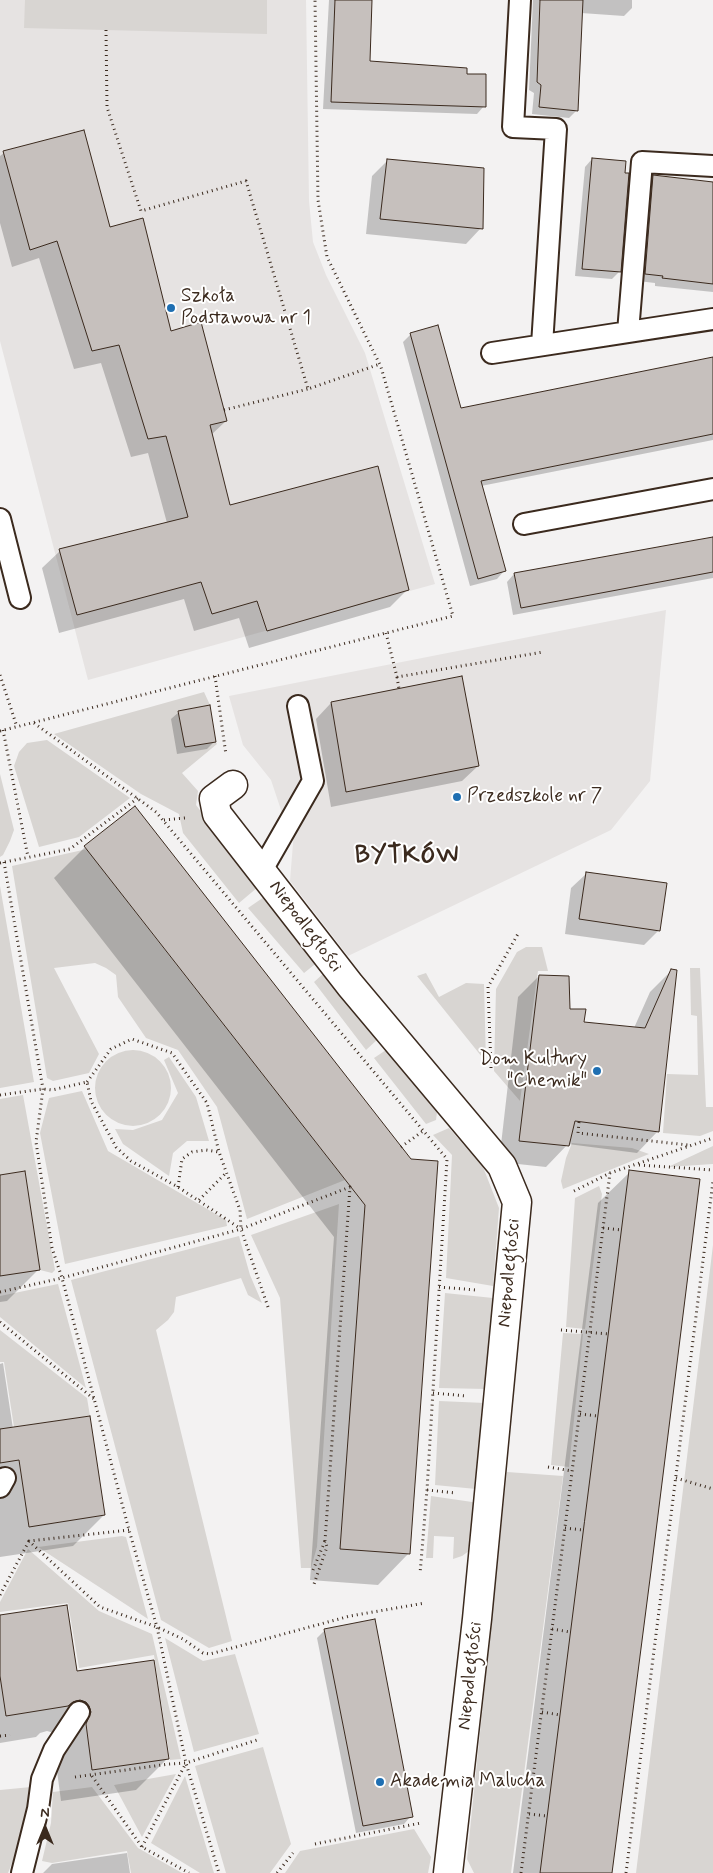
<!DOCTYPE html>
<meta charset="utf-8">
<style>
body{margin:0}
#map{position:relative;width:713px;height:1873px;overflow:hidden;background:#f3f2f2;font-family:Mynerve,sans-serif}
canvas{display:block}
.north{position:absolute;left:20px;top:1803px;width:50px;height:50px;-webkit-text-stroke:4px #fff;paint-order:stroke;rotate:0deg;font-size:14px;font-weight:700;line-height:20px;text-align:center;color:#3b2a1e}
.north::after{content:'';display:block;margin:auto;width:18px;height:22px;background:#3b2a1e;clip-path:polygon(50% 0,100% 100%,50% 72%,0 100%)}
</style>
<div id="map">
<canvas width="713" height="1873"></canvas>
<div class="north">N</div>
</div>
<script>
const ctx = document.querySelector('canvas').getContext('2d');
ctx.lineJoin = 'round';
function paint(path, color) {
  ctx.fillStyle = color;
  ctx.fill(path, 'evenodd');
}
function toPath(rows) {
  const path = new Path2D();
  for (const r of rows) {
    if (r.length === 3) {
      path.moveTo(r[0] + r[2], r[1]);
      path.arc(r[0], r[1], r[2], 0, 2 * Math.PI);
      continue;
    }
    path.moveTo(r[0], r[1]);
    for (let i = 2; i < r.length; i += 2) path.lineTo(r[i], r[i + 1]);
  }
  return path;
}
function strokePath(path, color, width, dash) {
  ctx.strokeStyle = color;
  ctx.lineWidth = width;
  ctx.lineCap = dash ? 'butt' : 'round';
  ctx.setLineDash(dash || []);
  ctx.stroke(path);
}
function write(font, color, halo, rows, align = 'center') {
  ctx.font = font + ' Mynerve,sans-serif';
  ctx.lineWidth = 4;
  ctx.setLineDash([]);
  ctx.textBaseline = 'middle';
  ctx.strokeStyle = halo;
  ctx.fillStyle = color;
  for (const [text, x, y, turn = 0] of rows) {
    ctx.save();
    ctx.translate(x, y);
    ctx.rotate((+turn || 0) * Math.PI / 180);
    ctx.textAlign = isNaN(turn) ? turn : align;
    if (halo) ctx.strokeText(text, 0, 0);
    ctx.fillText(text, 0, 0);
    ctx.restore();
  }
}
const built = toPath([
 [0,0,306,0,309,201,313,242,326,275,365,353,435,584,88,680,0,341],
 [666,610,650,781,611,830,348,956,290,881,294,831,282,813,271,780,243,745,229,696]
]);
const green = toPath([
 [25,0,267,0,267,34,24,28],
 [204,692,210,705,178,711,185,747,216,742,217,744,182,773,198,791,196,805,258,887,239,903,183,833,179,814,141,794,54,734],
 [47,740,130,798,79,837,39,847,14,766,19,752,27,743],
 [0,774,14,830,10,841,3,855,0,857],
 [87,849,142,921,345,1180,247,1219,217,1107,178,1050,146,1038,118,997,116,975,106,968,95,963,54,968,99,1054,89,1073,53,1081,47,1078,12,866],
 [0,886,34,1082,0,1088],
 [264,897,319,961,304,973,248,908],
 [526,947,542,947,548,971,538,971,520,1101,494,1071,496,989,517,952],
 [690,968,700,968,706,1107,713,1107,713,1131,700,1136,663,1133,667,1074,698,1075,697,1016,691,1015],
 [324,973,378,1039,366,1050,314,982],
 [426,973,439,997,466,983,484,984,486,1062,417,976],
 [133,1088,38],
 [386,1050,437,1112,436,1120,426,1124,374,1058],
 [169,1057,196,1097,209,1141,187,1141,173,1153,169,1176,123,1144,115,1129,133,1130,162,1120,178,1093,164,1060],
 [82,1091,108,1151,226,1220,227,1226,65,1264,40,1133,49,1098],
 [23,1095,55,1270,52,1273,40,1270,25,1171,0,1175,0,1099],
 [449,1128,483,1167,499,1208,493,1286,446,1278,452,1155,433,1135],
 [572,1143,632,1148,649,1154,563,1189,561,1181,566,1158],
 [713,1146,713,1164,668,1167],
 [599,1186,602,1194,585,1329,566,1327,575,1198],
 [339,1204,317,1547,311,1568,301,1568,280,1298,251,1235],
 [239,1236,250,1275,262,1303,248,1295,241,1278,176,1297,174,1312,168,1320,156,1330,232,1641,209,1648,161,1620,71,1280],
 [713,1245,713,1873,636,1873],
 [58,1284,86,1388,0,1317,0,1296],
 [445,1293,493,1298,486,1389,439,1388],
 [0,1330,87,1398,90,1416,14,1427,4,1362,0,1362],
 [563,1333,583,1334,569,1467,551,1465],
 [439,1401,485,1403,476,1489,435,1485],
 [507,1472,563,1476,511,1873,474,1873,467,1859],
 [431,1496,479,1503,473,1545,469,1551,462,1556,453,1559,454,1537,434,1536,433,1558,426,1558],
 [122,1536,126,1537,148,1619,38,1547],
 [28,1549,99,1611,152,1634,181,1759,170,1760,154,1655,79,1668,68,1603,0,1612,0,1602],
 [165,1638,203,1661,235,1654,259,1734,194,1752],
 [263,1747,291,1844,270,1873,226,1873,195,1766],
 [176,1774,142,1837,114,1785],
 [185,1776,214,1873,215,1873,200,1873,151,1843],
 [31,1787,22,1838,8,1873,0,1873,0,1790],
 [92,1787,138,1848,182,1873,131,1873,127,1851,52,1863,42,1861,51,1823,53,1792],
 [414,1829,431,1857,428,1873,285,1873,300,1851]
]);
const shadow = toPath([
 [329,0,371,0,369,62,466,75,484,106,477,114,323,109],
 [533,0,632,0,632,8,624,16,581,13,576,111,569,118,532,114,534,93,529,90],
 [4,153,109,229,170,332,226,421,211,435,229,506,408,589,390,607,249,648,239,618,194,631,184,599,59,633,42,568,60,551,167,523,148,453,131,457,101,363,74,369,39,258,12,267,0,223,0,156],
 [592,159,620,271,612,279,575,276,585,167],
 [387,161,481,228,466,244,366,234,372,176],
 [653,177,713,183,713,292,655,286,655,283,638,281,646,184],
 [437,327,460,410,713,361,713,440,481,486,504,571,497,579,470,586,403,342,410,335],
 [713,539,713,578,513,615,507,582,514,574],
 [331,703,478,766,462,781,331,807,316,719],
 [179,712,215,741,207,749,177,754,171,719],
 [85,847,410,1160,409,1553,378,1585,310,1580,334,1237,54,878],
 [587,873,659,930,644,945,565,934,571,888],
 [672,970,658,1131,637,1153,568,1144,546,1167,499,1162,518,997,539,976,569,1010,583,1023,634,1028,650,992],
 [630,1172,611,1873,513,1873,598,1203],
 [0,1176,38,1270,7,1301,0,1302],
 [3,1363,13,1429,104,1515,73,1546,0,1557,0,1364],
 [0,1616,76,1673,167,1759,136,1790,61,1801,55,1756,54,1733,47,1731,40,1733,36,1737,0,1743],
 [325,1630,411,1816,404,1824,356,1833,317,1638],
 [127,1853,130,1873,43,1873,52,1864]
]);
const building = toPath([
 [335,0,372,0,370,61,467,68,467,74,486,74,486,107,331,102,335,0],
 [540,0,583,0,578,111,539,107,541,85,537,82,540,0],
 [84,130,110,227,143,218,171,331,201,322,227,421,210,425,230,505,378,466,409,590,267,631,257,601,212,614,201,582,77,615,59,549,188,517,166,436,148,439,119,345,92,351,57,241,30,250,3,151,84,130],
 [592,158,626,161,625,173,629,173,621,272,582,269,592,158],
 [387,159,484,168,483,229,380,219,387,159],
 [653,175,713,182,713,284,662,278,663,276,645,274,653,175],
 [438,325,461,408,713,357,713,434,481,481,506,571,478,579,410,333,438,325],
 [713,537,713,572,521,608,514,573,713,537],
 [462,676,479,766,346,792,331,702,462,676],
 [210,705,216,742,185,747,178,711,210,705],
 [135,806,411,1159,438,1161,410,1554,340,1549,365,1205,84,846,135,806],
 [586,872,667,883,660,931,579,919,586,872],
 [671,969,677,970,659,1132,575,1121,569,1146,519,1141,539,975,569,976,570,1009,586,1009,584,1022,645,1028,671,969],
 [629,1170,700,1179,651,1571,612,1873,540,1873,629,1170],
 [25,1171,40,1270,0,1276,0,1175,25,1171],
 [90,1416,105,1515,29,1527,19,1460,0,1463,0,1429,90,1416],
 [67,1605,77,1671,154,1660,169,1759,92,1770,86,1724,91,1712,89,1706,86,1702,80,1700,73,1702,68,1706,6,1716,0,1676,0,1615,67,1605],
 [375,1619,413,1817,363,1826,324,1629,375,1619]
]);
const path = toPath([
 [106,30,107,107,141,211,246,181,308,389,380,364],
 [224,410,308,389],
 [386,633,397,677,543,652],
 [0,675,17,727],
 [215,676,226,755],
 [397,677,399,689],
 [34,723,156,812,447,1159,427,1490,420,1574],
 [3,730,28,857],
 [0,731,453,616,381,367,327,257,318,200,315,0],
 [164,820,185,818],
 [4,862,43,1089,36,1142,52,1248,62,1278,129,1530,157,1627,186,1763,219,1873],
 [0,863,70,849,138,798],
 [491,1068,488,987,519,932],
 [87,1082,111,1049,132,1039,172,1053,207,1103,219,1152],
 [0,1095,43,1089,52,1090,87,1082,91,1101,116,1147,131,1161,178,1187,241,1229],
 [579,1122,578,1133,688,1145],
 [401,1147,423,1131],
 [639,1165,713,1170],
 [178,1187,182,1159,192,1152,206,1150,219,1152,240,1210,241,1229,268,1307],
 [574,1191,610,1173,713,1138],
 [199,1200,226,1173],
 [603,1228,622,1230],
 [439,1287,476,1290],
 [0,1292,62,1278,241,1229,350,1187,325,1541,327,1547,314,1584],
 [0,1322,94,1399],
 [561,1330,609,1334],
 [433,1393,467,1396],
 [580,1414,598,1416],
 [548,1467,572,1471],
 [676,1478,713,1489],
 [427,1490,456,1493],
 [565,1528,583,1530],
 [129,1530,29,1541,100,1607,157,1627,183,1639,203,1653,210,1654,350,1616,425,1603],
 [313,1570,325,1541],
 [0,1595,29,1541],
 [552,1629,570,1632],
 [542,1712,560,1715],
 [0,1736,10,1735],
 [92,1776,142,1847,189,1873],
 [75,1777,169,1764,186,1763,260,1739],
 [529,1814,547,1816],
 [315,1844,421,1823],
 [142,1847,186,1763],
 [277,1873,293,1853],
 [521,1873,610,1173],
 [626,1873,713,1181]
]);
const service = toPath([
 [520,0,513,127,556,129,542,345],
 [628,332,642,162,713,166],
 [492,353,713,319],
 [0,519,20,598],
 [524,524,713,489],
 [262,870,313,781,298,706],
 [0,1487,5,1478],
 [22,1873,38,1809,42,1779,54,1750,79,1712]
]);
const minor = toPath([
 [233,785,214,799,217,814,350,985,502,1166,517,1202,477,1619,448,1873]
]);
const markers = [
 [171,308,5,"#1f6fb2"],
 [457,797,5,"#1f6fb2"],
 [597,1071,5,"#1f6fb2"],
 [380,1782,5,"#1f6fb2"]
];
const poiNames = [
 ["Szkoła",181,297],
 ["Podstawowa nr 1",181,319],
 ["Przedszkole nr 7",467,797],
 ["Dom Kultury",587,1060,"right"],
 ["\"Chemik\"",587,1082,"right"],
 ["Akademia Malucha",390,1782]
];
const streetNames = [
 ["Niepodległości",305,927,53],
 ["Niepodległości",510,1273,-85],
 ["Niepodległości",471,1676,-84]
];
const districtNames = [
 ["BYTKÓW",407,857]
];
paint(built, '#e6e3e2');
paint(green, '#d8d5d2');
paint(shadow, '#0003');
paint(building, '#c6c0bd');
strokePath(building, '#3b2a1e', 1);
strokePath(service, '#3b2a1e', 24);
strokePath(minor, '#3b2a1e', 31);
strokePath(path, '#3b2a1e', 3, [1, 4]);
strokePath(service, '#fff', 20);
strokePath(minor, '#fff', 28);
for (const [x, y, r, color] of markers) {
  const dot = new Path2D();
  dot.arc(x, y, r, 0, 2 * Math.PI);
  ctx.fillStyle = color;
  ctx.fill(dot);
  strokePath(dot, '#fff', 2);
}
write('19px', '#3b2a1e', '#fff', poiNames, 'left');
write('19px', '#3b2a1e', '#fff', streetNames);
ctx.letterSpacing = '1px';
write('bold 24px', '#3b2a1e', '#fff', districtNames);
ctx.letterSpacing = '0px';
</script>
